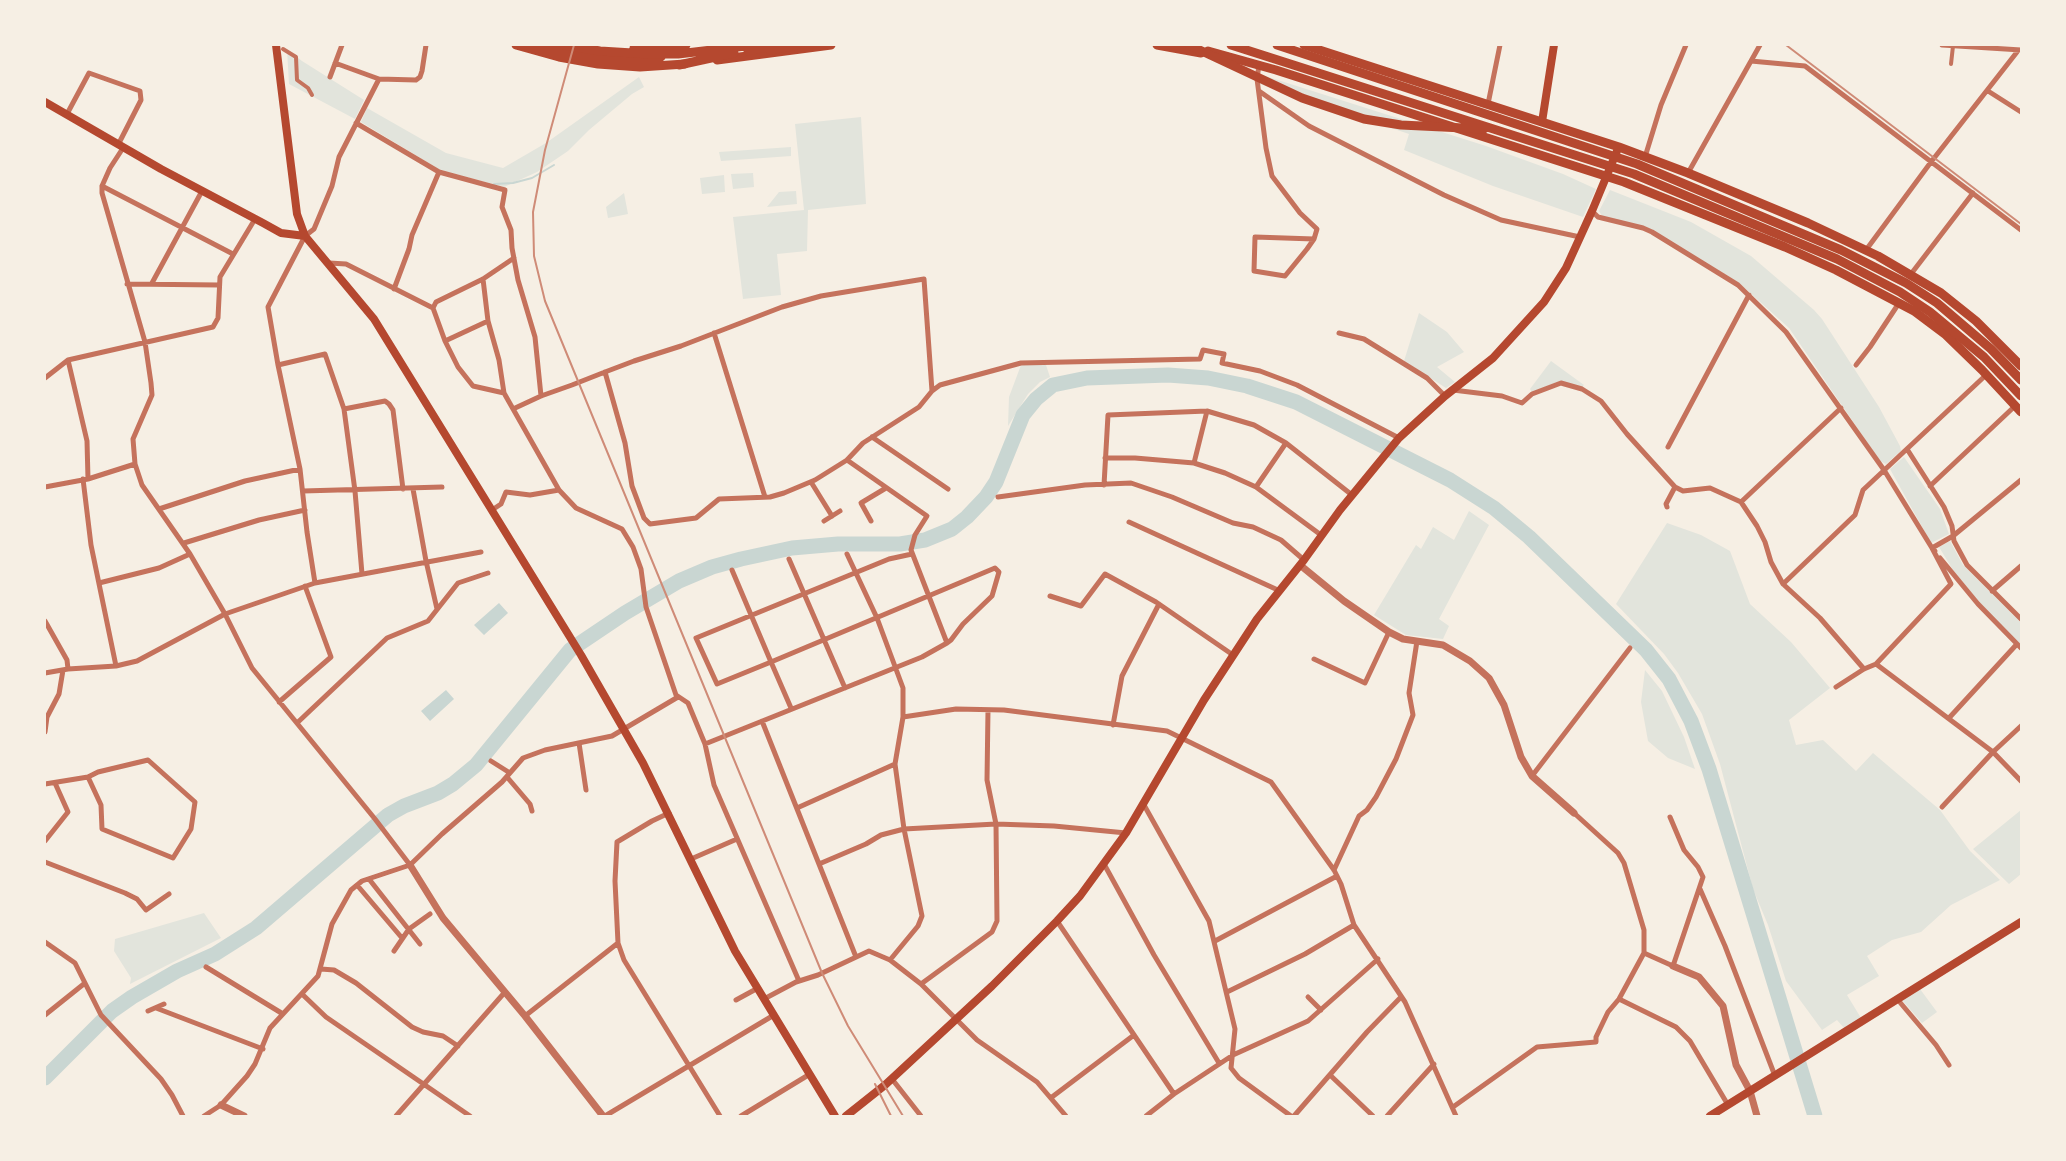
<!DOCTYPE html>
<style>
body{margin:0}
#map{position:relative;width:2066px;height:1161px;overflow:hidden;background:#f6efe4;font-family:Jost,sans-serif}
canvas{display:block}
.frame{position:absolute;inset:0;border:46px solid #f6efe4;pointer-events:none}
</style>
<div id="map">
<canvas width="2066" height="1161"></canvas>
<div class="frame"></div>
</div>
<script>
const ctx = document.querySelector('canvas').getContext('2d');
ctx.lineJoin = 'round';
function paint(path, color) {
  ctx.fillStyle = color;
  ctx.fill(path, 'evenodd');
}
function toPath(rows) {
  const path = new Path2D();
  for (const r of rows) {
    path.moveTo(r[0], r[1]);
    for (let i = 2; i < r.length; i += 2) path.lineTo(r[i], r[i + 1]);
  }
  return path;
}
function strokePath(path, color, width, dash) {
  ctx.strokeStyle = color;
  ctx.lineWidth = width;
  ctx.lineCap = dash ? 'butt' : 'round';
  ctx.setLineDash(dash || []);
  ctx.stroke(path);
}
const green = toPath([
 [287,49,302,61,364,100,355,119,289,84],
 [1262,75,1486,146,1563,174,1596,189,1583,217,1493,186,1404,150,1409,134,1260,84],
 [639,77,644,87,632,94,589,130,568,151,537,172,504,187,440,170,361,122,367,108,446,153,503,168,546,143],
 [861,117,866,204,808,210,807,251,777,254,781,295,743,299,733,217,804,210,795,124],
 [791,147,791,156,721,161,719,152],
 [753,173,754,187,733,189,731,174],
 [724,175,725,192,702,194,700,178],
 [1610,190,1691,222,1751,256,1814,310,1822,319,1879,407,1900,446,1901,451,1886,464,1880,461,1789,328,1739,283,1652,230,1602,216,1599,211],
 [796,191,797,204,767,207,779,192],
 [624,193,628,214,608,218,606,207],
 [1419,313,1447,332,1464,352,1437,367,1455,382,1446,388,1404,361],
 [1551,361,1584,385,1582,387,1561,381,1532,392,1530,389],
 [1021,365,1046,365,1050,377,1040,382,1028,394,1008,426,1009,397],
 [1904,457,1940,509,1949,534,1931,543,1890,469],
 [1469,511,1489,525,1439,619,1449,626,1443,639,1406,635,1374,615,1416,545,1421,549,1433,527,1454,540],
 [1667,523,1701,535,1730,551,1750,604,1791,642,1830,688,1789,720,1796,745,1823,740,1856,771,1873,753,1940,810,1970,851,2000,880,1951,905,1921,932,1892,940,1867,956,1879,976,1847,995,1861,1018,1844,1028,1837,1020,1822,1030,1786,981,1768,925,1753,889,1720,764,1702,714,1678,673,1664,654,1616,604],
 [1950,541,1963,565,2021,623,2021,645,1986,611,1953,570,1939,547],
 [1645,670,1662,691,1684,737,1695,769,1668,758,1648,741,1641,702],
 [2021,810,2021,874,2009,884,1973,849],
 [204,913,221,938,130,984,131,978,114,951,115,939],
 [1920,989,1937,1012,1922,1023,1902,1000]
]);
const water = toPath([
 [499,603,508,613,484,635,474,625],
 [446,690,454,699,430,721,421,711]
]);
const stream = toPath([
 [494,184,513,183,532,178,554,165]
]);
const river = toPath([
 [45,1078,112,1011,132,997,177,971,215,954,256,928,388,815,404,806,438,793,453,784,476,765,570,650,625,613,679,581,712,567,741,559,792,548,838,544,900,544,925,540,952,529,967,517,986,497,996,482,1023,415,1036,399,1053,385,1087,378,1168,375,1208,378,1247,386,1296,402,1450,480,1494,508,1529,537,1646,650,1669,679,1691,721,1709,769,1815,1116]
]);
const pedestrian = toPath([
 [283,49,296,57,297,80,308,88,312,95],
 [1951,64,1953,46]
]);
const minor = toPath([
 [1942,45,2021,50],
 [1751,61,1805,66,2021,230],
 [335,63,379,79,416,80,420,77,422,71,426,45],
 [1259,65,1257,79,1266,148,1272,176,1300,213,1317,229,1314,239,1307,249,1285,276,1254,271,1255,237,1314,239],
 [330,77,342,45],
 [1259,91,1309,126,1444,195,1501,220,1580,237],
 [1988,91,2021,112],
 [1488,104,1500,45],
 [67,114,89,73,140,91,141,100,118,145],
 [356,123,439,172,505,190,502,207,511,230,512,248,518,280,535,337,541,396],
 [123,148,110,168,102,186,102,193,145,342,151,383,152,395,133,439,135,464,142,485,190,554,225,614,252,668,375,819,410,865],
 [1645,157,1661,105,1686,45],
 [1688,173,1760,45],
 [102,186,233,254],
 [1592,211,1598,217,1643,228,1652,232,1738,285,1786,332,1884,470,1932,548,1951,584,1876,664,1864,669,1836,687],
 [1866,250,1931,162,2017,52],
 [329,263,346,264,433,308,445,341,458,367,473,386,504,393],
 [1911,274,1973,193],
 [483,279,488,321,499,360,504,393,559,490,576,508,622,529,633,547,641,569,646,607,676,695,688,703,705,744,714,785,799,981],
 [152,283,202,191],
 [127,284,219,285],
 [394,289,409,249,412,235,439,172],
 [433,308,436,302,483,279,514,258],
 [714,333,765,497],
 [1339,333,1364,339,1427,378,1445,396],
 [445,341,488,321],
 [68,360,87,441,88,479],
 [278,365,325,354,344,409,355,491,362,574],
 [1856,365,1870,347,1899,303],
 [45,378,68,360,213,327,218,318,220,277,255,219],
 [1453,390,1502,396,1522,403,1532,394,1561,383,1582,389,1601,401,1627,434,1675,487,1683,491,1710,488,1741,502,1757,526,1765,542,1771,562,1783,584,1820,618,1864,669],
 [932,391,940,385,1021,363,1200,359,1203,350,1224,354,1222,363,1260,371,1297,385,1399,438],
 [344,409,385,401,389,404,393,410,403,489],
 [513,409,541,396,572,385,605,372,634,361,681,346,782,307,821,296,924,279,932,391,919,407,863,443,847,460,815,480,784,493,770,497,719,499,696,518,650,524,644,518,632,486,625,443,605,372],
 [872,437,948,489],
 [1668,447,1749,295],
 [1907,449,1944,507,1952,526,1954,541,1967,565,2021,619],
 [1105,458,1135,458,1194,463,1225,473,1256,487,1321,535],
 [847,460,927,516,915,535,911,550,947,643],
 [1194,463,1207,411],
 [83,479,91,545,116,666],
 [811,482,832,516],
 [1104,485,1108,415,1207,411,1254,425,1286,443,1352,495],
 [1930,486,2015,406],
 [45,487,88,479,135,464],
 [1256,487,1286,443],
 [413,489,426,561,437,609],
 [303,491,442,487],
 [998,497,1085,485,1131,483,1172,497,1233,523,1253,527,1281,540,1304,560],
 [1741,502,1841,408],
 [1667,507,1666,504,1675,487],
 [159,509,245,481,300,469],
 [492,510,501,504,506,492,530,495,559,490],
 [824,521,840,511],
 [871,521,861,503,886,488],
 [1129,522,1280,591],
 [184,543,259,520,305,510],
 [1935,551,1932,548,1953,536,2021,480],
 [847,554,877,618,903,688,903,717,895,764,904,829,922,916,918,926,890,960],
 [1940,558,1978,604,2021,648],
 [789,559,845,688],
 [99,583,159,568,190,554],
 [315,583,307,532,300,469,278,365,268,307,305,236,314,229,332,186,339,157,379,79],
 [1783,584,1855,515,1863,490,1986,375],
 [1992,591,2021,566],
 [1050,596,1081,606,1105,574,1156,602,1233,655],
 [45,621,67,660,68,669],
 [1314,659,1365,683,1389,632],
 [1876,664,1993,752,2021,781],
 [45,673,68,669,116,666,137,661,225,614,315,583,481,552],
 [279,702,331,657,305,586],
 [791,708,771,662,717,684,696,638,889,559,912,554],
 [903,717,956,709,1004,710,1167,731,1271,782,1334,870,1341,884,1354,925,1405,1002,1456,1116],
 [1949,718,2017,644],
 [762,721,856,957],
 [297,723,387,638,428,621,458,583,488,573],
 [1113,725,1122,676,1159,604],
 [45,732,47,717,59,694,63,670],
 [579,743,586,790],
 [705,744,922,657,947,643,951,640,963,624,992,596,999,572,995,568,771,662,732,570],
 [491,761,510,773],
 [1532,776,1630,648],
 [507,777,530,804,532,811],
 [45,784,88,777,98,772,148,760,195,802,191,829,173,858,102,829,101,805,88,777],
 [1144,805,1209,921,1235,1029,1231,1068,1239,1078,1291,1116],
 [1942,807,1993,752,2021,726],
 [797,808,895,764],
 [669,813,652,821,617,842,615,881,618,943,624,960,720,1116],
 [45,841,68,812,55,783],
 [691,859,737,839],
 [45,862,125,893,137,899,146,910,169,894],
 [819,864,866,844,881,835,904,829,996,824,1054,826,1126,833],
 [1104,864,1154,955,1219,1063],
 [1334,870,1359,816,1367,810,1376,797,1396,759,1413,715,1409,693,1417,641],
 [369,879,420,944],
 [357,885,402,938],
 [1700,889,1725,946,1775,1076],
 [1057,921,1174,1094],
 [1215,941,1337,876],
 [45,942,75,963,101,1015,161,1079,172,1095,183,1116],
 [394,951,409,929,430,914],
 [1644,953,1673,966,1703,877,1698,867,1684,850,1670,817],
 [206,967,283,1014],
 [321,969,334,970,356,983,412,1027,423,1032,443,1036,458,1046],
 [921,984,992,932,997,921,996,824,987,780,988,710],
 [1227,992,1305,954,1354,925],
 [302,994,326,1017,470,1116],
 [1308,997,1321,1010],
 [764,999,796,982,818,975,869,951,890,960,921,984,977,1040,1037,1082,1066,1116],
 [1619,999,1676,1027,1690,1041,1728,1105],
 [736,1000,758,988],
 [1898,1000,1936,1045,1949,1065],
 [156,1008,263,1049],
 [148,1011,164,1004],
 [45,1015,85,983],
 [525,1016,618,943],
 [1330,1075,1373,1116],
 [892,1079,921,1116],
 [1052,1097,1134,1035],
 [1453,1107,1537,1047,1596,1042,1596,1037,1608,1012,1619,999,1644,953,1644,930,1624,863,1618,853,1574,813],
 [204,1116,221,1105,247,1076,255,1064,270,1028,318,976,332,924,351,890,362,881,410,865,442,834,502,782,523,758,545,750,612,736,678,697],
 [396,1116,505,992],
 [605,1116,774,1015],
 [741,1116,810,1074],
 [1146,1116,1174,1094,1233,1055,1308,1021,1378,959],
 [1294,1116,1367,1032,1401,997],
 [1387,1116,1434,1064]
]);
const tertiary = toPath([
 [1300,565,1344,601,1389,632,1403,639,1443,645,1470,661,1489,678,1504,705,1521,757,1532,776,1574,813],
 [410,865,443,918,525,1016,603,1116],
 [1673,966,1699,977,1723,1006,1736,1065,1750,1091,1757,1116],
 [221,1105,244,1116]
]);
const secondary = toPath([
 [276,45,297,214,305,236,374,319,581,655,643,763,735,951,835,1116],
 [45,102,161,169,263,223,281,233,305,236],
 [1542,122,1554,45],
 [846,1116,885,1085,992,986,1057,921,1080,896,1126,833,1204,700,1257,619,1304,560,1340,510,1399,438,1445,396,1493,358,1544,302,1566,268,1592,211,1617,151],
 [1710,1116,2021,922]
]);
const trunk = toPath([
 [516,45,559,57,598,64,640,67,685,64],
 [538,45,599,57,640,59,661,57],
 [1157,45,1201,53],
 [1304,45,1619,147,1688,173,1808,223,1878,256,1941,293,1976,321,2021,366],
 [1208,51,1276,70,1624,182,1785,247,1836,270,1914,311,1946,335,1982,370,2021,412],
 [717,60,831,45]
]);
const motorway = toPath([
 [564,45,600,51,649,54,678,54,754,45],
 [1189,45,1302,98,1364,119,1401,125,1484,129],
 [1231,45,1634,174,1837,259,1900,292,1930,312,1984,357,2021,396],
 [1277,45,1637,164,1841,250,1906,283,1937,303,1991,349,2021,380],
 [634,48,686,45],
 [770,50,797,45],
 [748,51,775,45],
 [679,65,734,53]
]);
const rail = toPath([
 [574,45,545,150,533,212,534,256,545,301,822,973,848,1026,903,1116],
 [1786,45,2021,224],
 [875,1084,891,1116]
]);
paint(green, '#e2e4dc');
paint(water, '#c9d6d2');
strokePath(stream, '#c9d6d2', 2);
strokePath(river, '#c9d6d2', 15);
strokePath(pedestrian, '#c5725c', 4);
strokePath(minor, '#c5725c', 5);
strokePath(tertiary, '#c5725c', 7);
strokePath(secondary, '#b5482f', 8);
strokePath(trunk, '#b5482f', 9);
strokePath(motorway, '#b5482f', 9);
strokePath(rail, '#cf8b77', 2);
</script>
